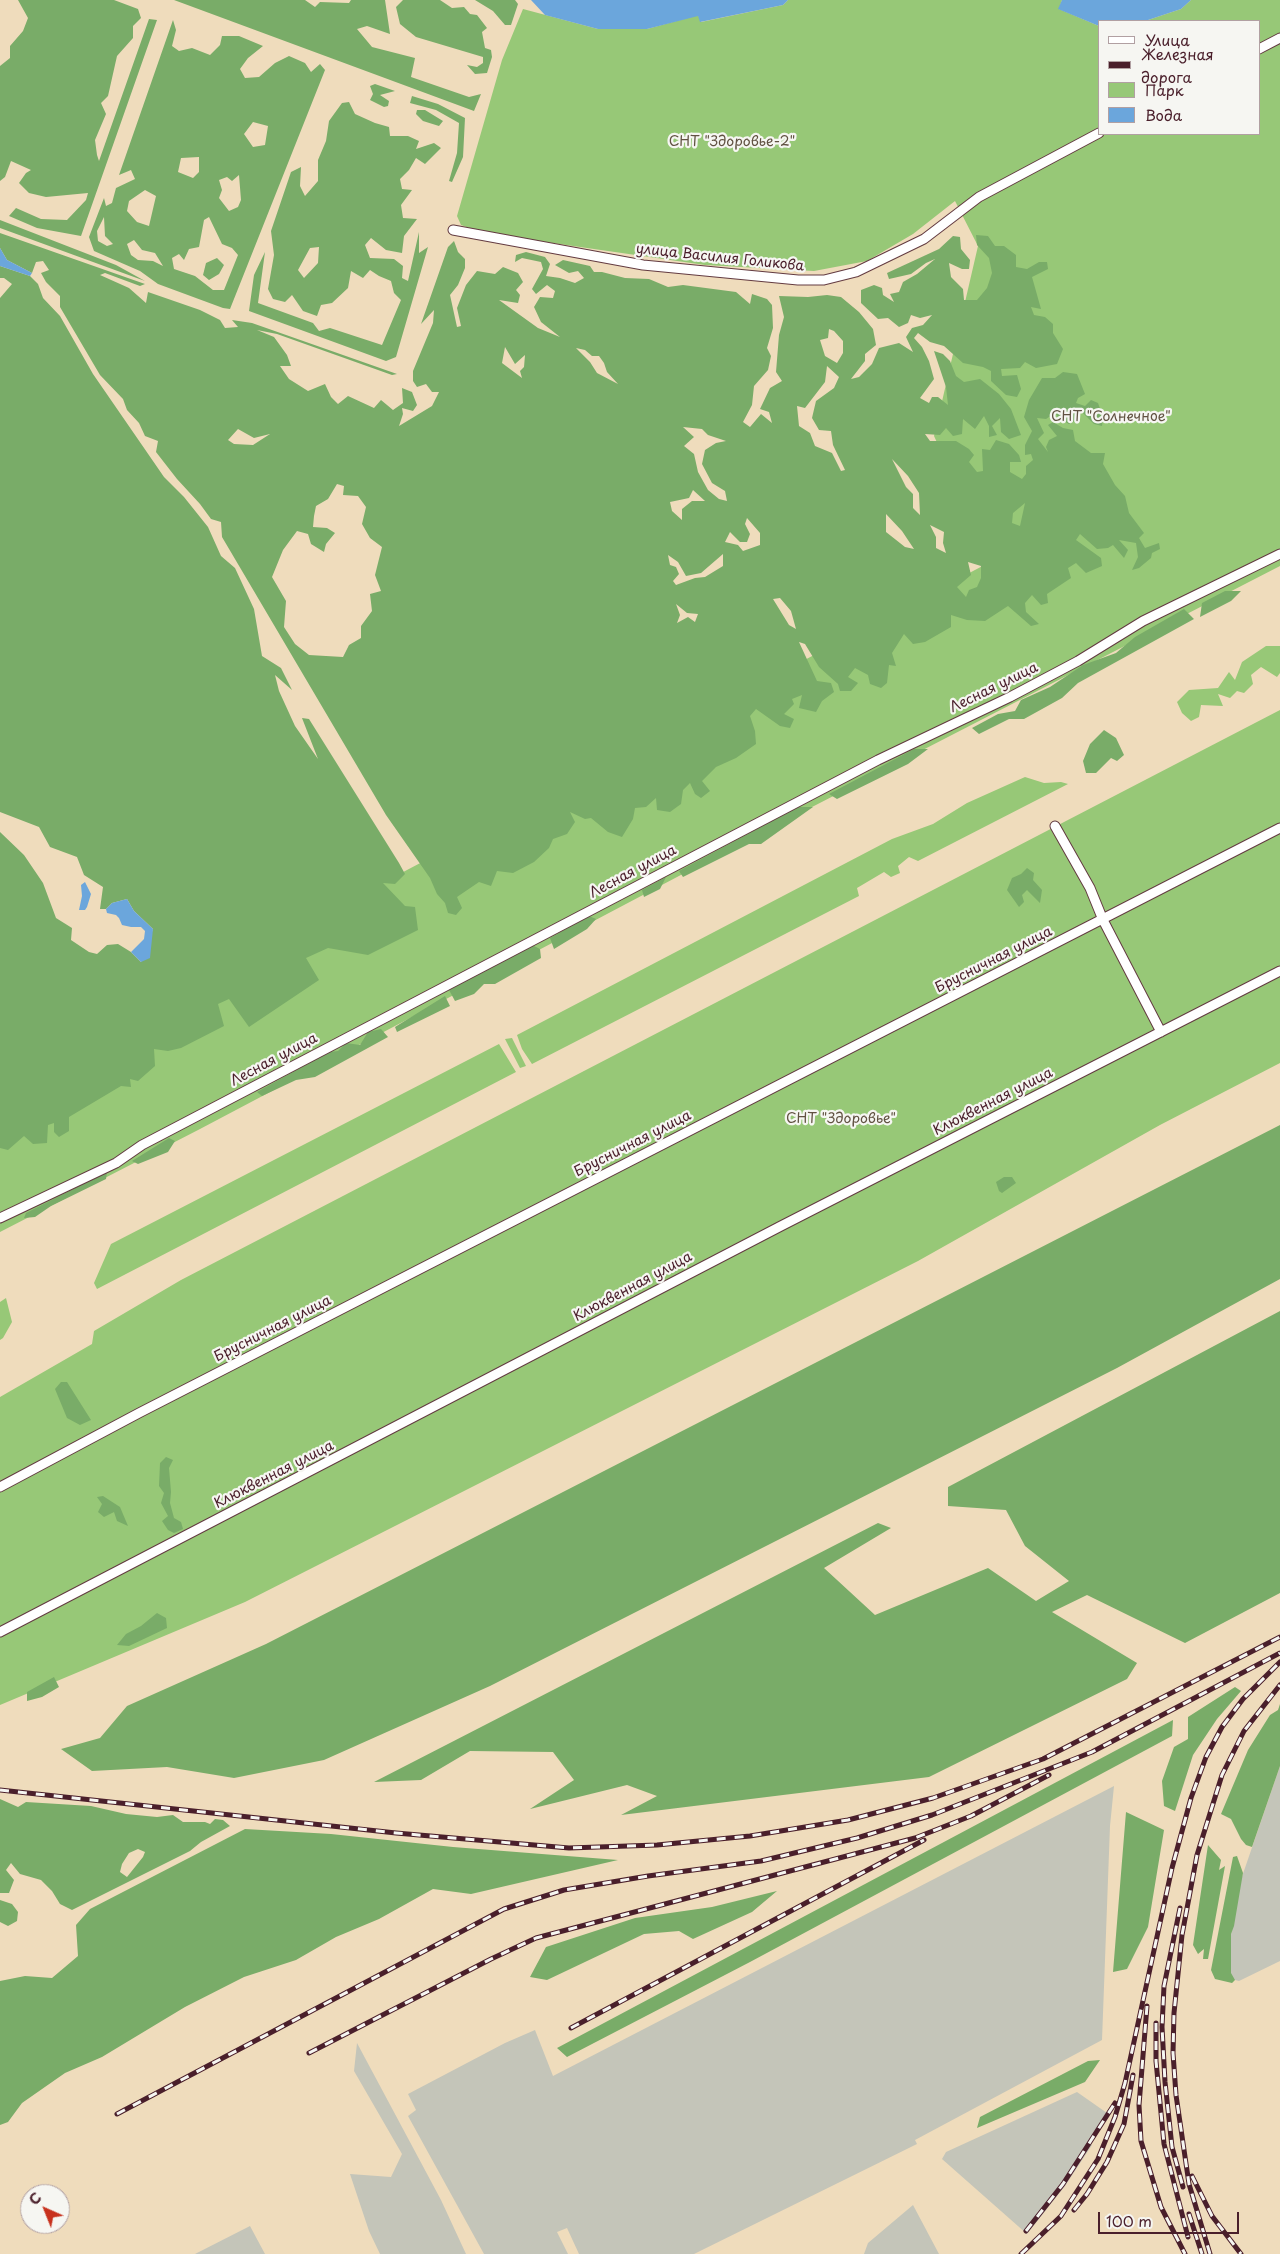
<!DOCTYPE html>
<meta charset="utf-8">
<style>
body{margin:0}
#map{position:relative;width:1280px;height:2254px;overflow:hidden;background:#efdcbc;font-family:"Playpen Sans",sans-serif}
canvas{display:block}
.legend{position:absolute;left:1098px;top:20px;width:162px;height:115px;box-sizing:border-box;background:#f6f6f2;border:1px solid #b1a0a2;margin:0;padding:6px 9px;list-style:none;font-size:15px;color:#4a1f2b}
.legend li{display:flex;align-items:center;gap:10px;height:25px}
.legend b{width:25px;border:1px solid #b1a0a2}
.north{position:absolute;left:20px;top:2184px;width:50px;height:50px;box-sizing:border-box;background:#f6f6f2;border:1px solid #b1a0a2;border-radius:50%;rotate:316deg;font-size:14px;font-weight:700;line-height:20px;text-align:center;color:#4a1f2b}
.north::after{content:'';display:block;margin:auto;width:18px;height:22px;background:#c8321e;clip-path:polygon(50% 0,100% 100%,50% 72%,0 100%)}
.scale{position:absolute;left:1098px;top:2212px;width:141px;height:22px;box-sizing:border-box;border:2px solid #4a1f2b;border-top:0;padding-left:6px;font-size:15px;line-height:18px;white-space:nowrap;color:#4a1f2b;-webkit-text-stroke:4px #f6f6f2;paint-order:stroke}
</style>
<div id="map">
<canvas width="1280" height="2254"></canvas>
<ul class="legend">
<li><b style="height:6px;background:#fff"></b>Улица</li>
<li><b style="height:6px;background:#4a1f2b"></b>Железная дорога</li>
<li><b style="height:14px;background:#97c877"></b>Парк</li>
<li><b style="height:14px;background:#6ba6dc"></b>Вода</li>
</ul>
<div class="north">С</div>
<div class="scale">100 m</div>
</div>
<script>
const ctx = document.querySelector('canvas').getContext('2d');
ctx.lineJoin = 'round';
function paint(path, color) {
  ctx.fillStyle = color;
  ctx.fill(path, 'evenodd');
}
function toPath(rows) {
  const path = new Path2D();
  for (const r of rows) {
    path.moveTo(r[0], r[1]);
    for (let i = 2; i < r.length; i += 2) path.lineTo(r[i], r[i + 1]);
  }
  return path;
}
function strokePath(path, color, width, dash) {
  ctx.strokeStyle = color;
  ctx.lineWidth = width;
  ctx.lineCap = dash ? 'butt' : 'round';
  ctx.setLineDash(dash || []);
  ctx.stroke(path);
}
function write(font, color, halo, rows, align = 'center') {
  ctx.font = font + ' "Playpen Sans",sans-serif';
  ctx.lineWidth = 4.5;
  ctx.setLineDash([]);
  ctx.textBaseline = 'middle';
  ctx.strokeStyle = halo;
  ctx.fillStyle = color;
  for (const [text, x, y, turn = 0] of rows) {
    ctx.save();
    ctx.translate(x, y);
    ctx.rotate((+turn || 0) * Math.PI / 180);
    ctx.textAlign = isNaN(turn) ? turn : align;
    if (halo) ctx.strokeText(text, 0, 0);
    ctx.fillText(text, 0, 0);
    ctx.restore();
  }
}
const industrial = toPath([
 [1280,1766,1280,1961,1239,1981,1231,1979,1231,1934,1235,1897],
 [1114,1786,1110,1826,1102,2040,915,2140,917,2144,694,2254,579,2254,567,2228,557,2232,568,2254,484,2254,408,2116,416,2110,408,2094,505,2043,535,2030,553,2076],
 [357,2043,441,2200,466,2254,380,2254,369,2231,350,2174,391,2177,402,2154,354,2071],
 [1077,2092,1107,2113,1088,2142,1092,2145,1065,2186,1027,2234,942,2159,946,2152],
 [913,2205,939,2254,864,2254,868,2243],
 [250,2226,265,2254,195,2254]
]);
const green = toPath([
 [788,0,1062,0,1059,9,1099,26,1099,134,1259,134,1259,21,1145,21,1181,9,1191,0,1280,0,1280,566,713,858,200,1129,0,1232,0,1085,992,561,934,436,978,246,955,201,913,234,867,261,814,271,705,265,483,233,461,225,457,216,502,60,523,9,598,29,647,29,698,15,701,22,783,5],
 [1266,646,1280,646,1280,673,1277,677,1261,667,1251,675,1253,684,1244,693,1237,691,1230,698,1218,694,1223,706,1201,705,1199,717,1191,721,1182,713,1177,702,1189,690,1218,688,1229,672,1235,680,1242,662],
 [1280,710,1280,1063,1160,1125,918,1261,245,1602,0,1705,0,1397,92,1344,94,1331,181,1280],
 [1025,777,1044,783,1061,782,1068,784,918,861,909,857,898,866,900,873,891,877,884,872,857,888,859,896,532,1064,522,1049,517,1035,892,839,933,824,967,803],
 [512,1038,526,1066,520,1068,505,1039],
 [499,1044,516,1072,97,1289,94,1283,111,1244],
 [6,1298,12,1322,3,1338,0,1340,0,1302]
]);
const forest = toPath([
 [18,0,114,0,138,9,141,18,133,26,133,38,117,56,108,96,101,103,106,114,95,140,97,155,99,161,149,19,157,20,81,236,37,228,9,216,16,208,41,219,67,220,86,200,88,193,46,197,29,193,19,183,26,173,31,170,11,161,5,177,0,181,0,66,10,58,10,46,23,31,28,18],
 [174,0,305,0,315,7,320,2,349,3,351,0,385,0,390,34,367,26,357,29,372,47,415,58,411,77,469,97,481,94,474,111],
 [403,0,440,0,452,8,464,7,470,14,477,15,487,28,482,32,485,48,491,50,492,57,487,73,475,74,467,65,477,67,483,63,483,57,416,37,400,24,396,7],
 [475,0,515,0,518,4,511,25,505,25,493,11],
 [173,20,176,30,172,46,179,51,192,48,210,55,220,45,222,36,239,36,263,46,248,58,240,69,245,78,259,77,275,63,289,56,305,63,311,72,320,64,325,70,230,309,223,308,158,284,140,271,94,251,89,237,104,198,106,206,112,203,116,188,135,179,131,170,119,175],
 [253,122,268,126,265,145,253,147,244,134],
 [199,157,199,172,193,178,178,172,181,158],
 [239,175,241,200,238,207,229,211,219,198,222,190,219,180,227,177,232,181],
 [145,190,156,196,149,226,137,222,127,211,129,201],
 [104,217,105,236,113,244,107,246,98,241,97,231],
 [209,217,222,244,232,248,238,255,224,290,213,290,195,276,174,269,172,258,179,254,184,260,189,249,199,247,204,220],
 [134,240,142,250,155,253,163,266,153,261,138,260,131,255,127,244],
 [375,84,395,91,380,95,389,101,388,106,384,107,370,100,373,94,370,86],
 [412,96,438,104,465,118,463,157,452,182,449,181,457,153,459,123,436,110,410,103],
 [349,102,355,114,375,123,389,127,390,136,408,136,419,141,416,149,434,143,441,148,425,164,416,158,409,170,400,179,402,189,412,190,401,205,403,218,417,219,404,236,402,253,386,250,371,238,365,245,370,258,394,259,403,266,402,278,408,281,419,232,419,253,428,247,396,357,386,361,249,311,254,275,265,252,258,303,313,323,319,331,330,328,382,345,401,300,394,293,391,281,379,276,370,270,363,278,351,271,348,288,332,303,321,305,317,316,303,311,292,295,285,302,273,299,268,289,274,255,271,231,291,172,301,167,300,186,305,196,318,181,318,160,326,141,329,121,342,103],
 [319,247,318,263,304,278,298,270,310,248],
 [417,110,425,110,443,121,439,126,423,121,416,114],
 [0,220,116,265,145,281,0,228],
 [0,233,145,284,140,286,105,273,100,275,129,288,146,303,148,292,200,310,220,320,225,328,238,327,232,320,252,323,397,374,392,375,277,334,257,330,274,337,287,355,291,366,280,366,289,379,308,391,325,384,331,397,338,404,348,396,374,408,381,400,393,410,403,403,402,388,412,392,417,405,413,411,402,408,403,414,399,426,432,406,439,392,432,392,426,384,417,387,413,381,413,371,433,323,434,310,421,324,448,247,454,241,458,252,465,259,465,268,458,285,450,295,457,327,461,326,457,308,466,285,477,271,495,274,503,267,518,273,523,282,516,290,520,295,518,303,499,300,538,328,560,337,541,322,534,307,540,297,553,298,555,291,547,285,536,294,532,289,543,269,541,262,522,258,515,262,516,255,526,252,545,257,550,264,546,276,560,278,575,283,584,278,578,271,569,273,555,265,563,260,590,266,594,272,602,272,625,278,649,279,668,287,683,285,736,292,750,304,752,294,767,299,772,305,773,328,767,348,771,356,768,370,754,386,752,405,743,422,750,427,761,414,772,423,769,412,760,409,770,388,782,381,776,372,779,335,784,317,779,296,808,297,827,295,841,297,859,312,873,329,876,345,865,354,865,361,851,379,859,377,872,364,879,348,899,343,913,352,906,337,912,328,923,325,932,315,920,318,911,315,908,323,899,327,888,318,878,319,861,303,861,290,874,285,882,288,883,295,894,302,890,294,899,292,903,282,917,274,935,259,926,263,911,274,889,279,887,273,939,249,953,236,960,237,961,249,970,260,969,269,962,269,949,263,951,277,963,289,964,300,977,300,987,288,992,273,989,258,977,245,976,235,988,236,995,246,1004,246,1016,255,1016,267,1027,269,1039,262,1047,262,1048,269,1032,277,1041,309,1031,307,1034,315,1045,317,1053,324,1053,333,1063,349,1057,364,1036,368,1025,362,1020,368,1001,369,1002,376,1017,375,1021,389,1017,397,1006,395,991,381,991,371,983,367,963,363,944,346,930,342,918,333,914,338,922,347,929,361,934,379,920,398,929,403,932,397,938,397,948,405,946,387,934,351,943,354,950,361,956,376,964,382,980,379,999,394,1011,409,1021,435,1009,439,1001,432,1000,418,992,426,997,435,989,437,989,426,984,416,975,429,963,419,962,434,953,436,946,428,940,435,925,434,930,441,956,441,969,449,974,455,969,462,977,472,983,471,982,449,990,450,996,440,1009,444,1019,455,1021,462,1010,462,1010,472,1022,479,1026,474,1026,466,1033,460,1031,454,1025,455,1025,445,1032,431,1024,417,1029,400,1042,378,1055,378,1063,372,1077,374,1085,394,1078,398,1076,403,1085,406,1091,400,1098,403,1103,417,1102,426,1094,424,1080,410,1079,419,1069,424,1060,419,1055,413,1046,419,1037,418,1044,433,1038,439,1048,452,1046,447,1049,440,1057,436,1048,425,1053,422,1063,428,1073,430,1075,441,1091,453,1105,453,1103,464,1115,485,1125,496,1129,513,1144,533,1139,538,1145,548,1159,543,1160,549,1152,553,1151,558,1139,568,1132,570,1138,557,1136,543,1119,540,1128,550,1124,558,1113,545,1108,548,1097,549,1080,534,1076,540,1101,558,1102,566,1086,573,1076,563,1068,568,1071,578,1047,594,1048,603,1041,605,1032,595,1025,603,1026,612,1039,624,1031,626,1008,606,985,621,967,620,951,615,951,627,925,642,913,644,904,634,892,653,896,666,889,665,887,683,881,688,870,684,868,675,855,668,848,677,858,683,851,691,840,691,838,684,819,667,805,644,799,642,817,681,831,683,834,692,822,701,816,712,799,708,802,695,792,699,794,704,784,714,794,719,790,728,780,726,756,709,750,716,755,731,756,744,736,758,716,767,702,781,710,791,701,798,695,794,690,783,683,790,681,804,670,812,657,810,656,798,646,807,635,808,633,819,622,837,608,832,591,818,585,819,570,812,575,822,567,834,553,839,549,848,534,862,513,873,497,871,491,886,479,882,457,897,462,908,456,915,448,913,445,903,437,894,430,878,386,815,222,537,221,522,211,519,200,504,177,479,156,452,158,441,145,436,139,423,127,410,123,399,100,375,60,307,60,296,46,282,41,273,49,270,43,261,36,262,32,273,7,260,0,248],
 [829,329,834,331,843,341,843,353,837,363,825,356,820,340,828,338],
 [505,347,515,364,525,355,524,367,520,371,522,378,502,363],
 [576,348,585,350,592,356,599,356,604,363,607,372,618,384,597,373,590,362],
 [827,366,839,377,834,388,816,401,812,418,819,430,831,431,833,445,845,470,841,471,832,453,815,446,810,433,799,426,797,406,805,408,825,382],
 [683,427,702,429,708,435,726,441,716,443,705,450,702,464,712,483,725,491,727,501,719,499,708,490,698,472,694,454,684,446,694,437],
 [238,429,254,438,270,434,253,445,234,444,228,440],
 [892,459,908,476,919,493,920,515,913,508,913,494,906,487],
 [337,484,344,486,343,495,358,496,366,507,362,524,370,538,382,547,375,575,381,591,370,594,372,611,361,626,361,638,349,645,343,657,309,655,295,644,284,627,286,601,272,577,283,550,297,531,308,534,311,544,324,552,326,544,335,533,327,528,313,527,314,516,316,506,328,499],
 [693,490,705,501,692,501,682,509,682,520,672,511,670,502,689,498],
 [1025,503,1020,526,1012,523,1013,513],
 [886,514,902,531,914,549,905,547,886,532],
 [747,518,760,533,760,545,743,551,738,545,725,542,730,532,740,542,747,542,750,534,745,524],
 [930,525,944,532,943,543,946,553,936,548,936,537],
 [723,554,723,566,705,577,695,578,676,585,673,581,679,574,676,567,670,565,668,555,678,562,686,576,701,573],
 [968,562,981,566,981,578,977,587,969,590,966,597,957,587,971,575],
 [780,598,791,611,796,629,789,625,773,599],
 [676,604,687,613,698,614,695,622,688,617,677,623,680,615],
 [217,258,224,265,219,274,209,280,203,275,206,263],
 [0,266,30,276,38,284,43,298,60,316,93,374,164,477,184,497,208,527,221,556,235,568,254,609,262,656,281,668,292,690,275,675,279,691,295,726,318,759,302,718,309,719,399,863,405,874,395,884,383,883,405,906,415,907,418,930,368,955,328,948,306,958,319,980,249,1027,229,999,218,1004,224,1026,181,1048,168,1051,154,1049,155,1066,138,1081,130,1079,131,1087,121,1086,69,1117,69,1131,59,1137,54,1132,54,1123,48,1125,47,1143,33,1144,24,1136,8,1150,0,1148,0,832,24,855,43,883,56,918,72,928,71,940,89,952,97,954,107,945,118,944,131,952,141,962,153,929,134,911,127,899,112,903,106,909,100,909,103,887,84,875,77,857,50,847,39,827,0,812,0,298,12,284,4,278,0,278],
 [1225,591,1241,591,1231,601,1200,617,1202,603],
 [1184,609,1194,619,1078,683,1062,698,1024,719,1009,719,979,734,972,728,998,714,1015,711,1021,700,1050,687,1083,665,1116,653,1135,637],
 [1104,730,1116,738,1124,755,1117,761,1111,758,1096,773,1086,773,1083,761,1090,744],
 [914,749,928,749,908,764,837,799,829,794],
 [798,807,813,807,761,844,749,844,683,877,679,871],
 [1027,868,1034,873,1033,880,1042,890,1040,903,1027,890,1022,895,1024,902,1019,907,1007,890,1012,878,1021,874],
 [666,877,660,889,644,897,642,890],
 [589,916,596,919,587,929,554,949,550,938],
 [532,945,540,949,541,958,495,984,484,984,474,994,455,1001,449,990],
 [445,996,450,1006,397,1032,395,1027],
 [381,1029,388,1037,315,1077,296,1080,262,1096,257,1092,329,1052,338,1051,346,1043,360,1045,368,1032],
 [1280,1125,1280,1279,1117,1368,490,1686,324,1760,234,1778,167,1767,92,1771,61,1749,100,1738,127,1706,266,1644],
 [169,1138,175,1141,168,1152,138,1164,132,1161],
 [107,1172,106,1179,51,1206,35,1217,24,1218,26,1213],
 [1004,1177,1012,1177,1016,1183,1002,1193,999,1191,996,1182],
 [1280,1311,1280,1593,1185,1643,1087,1595,1052,1612,1137,1663,1127,1679,929,1777,621,1815,657,1796,627,1785,530,1809,574,1780,553,1752,470,1751,421,1780,374,1782,878,1523,891,1528,824,1568,875,1615,988,1568,1036,1601,1069,1581,1025,1546,1006,1510,948,1506,948,1487],
 [61,1382,67,1382,91,1420,80,1425,67,1418,55,1389],
 [166,1457,173,1460,169,1468,171,1492,170,1503,174,1518,181,1522,183,1529,174,1533,168,1530,162,1521,168,1516,161,1503,164,1493,159,1486,160,1463],
 [103,1496,120,1507,128,1526,117,1521,114,1512,104,1517,98,1512,102,1504,97,1497],
 [157,1613,166,1618,167,1628,129,1646,117,1645,126,1634,141,1626],
 [54,1677,59,1687,42,1697,27,1701,27,1692],
 [1235,1687,1241,1691,1217,1719,1193,1755,1175,1811,1164,1806,1162,1781,1174,1747,1188,1739,1188,1717],
 [1280,1704,1280,1766,1252,1847,1246,1845,1241,1839,1231,1819,1221,1814,1248,1750,1270,1715,1278,1710],
 [1173,1720,1172,1736,750,1962,567,2057,557,2048],
 [0,1799,18,1807,26,1802,91,1806,126,1814,157,1817,173,1815,183,1822,205,1822,210,1824,215,1819,223,1820,230,1826,201,1842,190,1851,72,1910,60,1904,52,1891,41,1880,20,1874,11,1863,6,1870,14,1880,9,1893,0,1893],
 [138,1849,145,1852,143,1857,127,1877,120,1872,122,1864,129,1853],
 [1126,1812,1164,1830,1148,1927,1127,1969,1113,1972],
 [245,1829,331,1834,453,1847,618,1860,471,1894,433,1889,379,1919,336,1937,296,1960,244,1977,185,2007,102,2057,65,2073,22,2103,8,2122,0,2125,0,1981,25,1976,52,1978,78,1956,76,1925,90,1909],
 [1208,1845,1221,1860,1219,1870,1225,1866,1208,1959,1203,1959,1204,1949,1198,1954,1193,1945],
 [1237,1856,1243,1873,1234,1926,1231,1934,1231,1973,1235,1980,1232,1983,1215,1979,1211,1970,1233,1857],
 [777,1891,752,1912,693,1939,679,1931,644,1934,547,1980,530,1977,546,1947,635,1918,712,1907],
 [0,1900,12,1904,18,1912,17,1921,8,1926,0,1922],
 [1100,2060,1085,2082,977,2128,980,2117,1088,2061]
]);
const water = toPath([
 [531,0,788,0,783,5,700,22,698,16,647,29,598,29,545,15],
 [1062,0,1191,0,1181,9,1145,21,1099,21,1099,26,1058,9],
 [0,248,7,260,32,273,30,276,0,266],
 [85,882,91,894,87,907,85,910,79,910,82,896,81,885],
 [127,899,134,911,153,929,150,958,141,962,131,952,144,939,145,931,141,927,131,927,122,925,119,918,116,915,107,913,106,909,112,903]
]);
const minor = toPath([
 [1259,49,1280,38],
 [453,230,643,265,798,280,824,280,856,272,924,239,979,197,1099,133],
 [1055,826,1090,888,1103,920,1161,1032],
 [0,1218,116,1163,142,1145,878,760,1010,697,1078,661,1143,621,1280,554],
 [0,1487,139,1413,1280,828],
 [0,1632,781,1226,1280,971]
]);
const rail = toPath([
 [0,1790,396,1833,569,1848,657,1845,750,1836,848,1820,933,1798,1043,1759,1280,1637],
 [1180,1908,1164,1986,1162,2027,1165,2082,1172,2147,1183,2187],
 [1147,2006,1139,2105,1141,2141,1161,2207,1185,2254],
 [1156,2023,1156,2061,1164,2144,1188,2237],
 [571,2028,924,1840],
 [309,2053,491,1959,536,1938,915,1838,971,1816,1049,1775],
 [117,2114,504,1909,564,1890,648,1876,761,1861,857,1838,932,1815,1092,1752,1280,1653],
 [1192,2176,1212,2216,1241,2254],
 [1074,2210,1087,2194,1107,2162,1124,2124,1133,2075],
 [1189,2214,1202,2254],
 [1026,2231,1063,2184,1115,2103],
 [1021,2254,1061,2216,1098,2159,1115,2117,1125,2083,1172,1868,1191,1798,1206,1757,1222,1727,1243,1699,1280,1662],
 [1210,2254,1189,2184,1176,2095,1173,2053,1174,2013,1182,1935,1197,1855,1222,1775,1244,1731,1280,1685]
]);
const parkNames = [
 ["СНТ \"Здоровье-2\"",732,142],
 ["СНТ \"Солнечное\"",1111,417],
 ["СНТ \"Здоровье\"",841,1119]
];
const streetNames = [
 ["улица Василия Голикова",720,258,6],
 ["Лесная улица",994,688,-26],
 ["Лесная улица",633,872,-28],
 ["Брусничная улица",994,960,-27],
 ["Лесная улица",274,1060,-28],
 ["Клюквенная улица",993,1102,-27],
 ["Брусничная улица",633,1144,-27],
 ["Клюквенная улица",633,1287,-28],
 ["Брусничная улица",273,1329,-27],
 ["Клюквенная улица",274,1475,-27]
];
paint(industrial, '#c4c5b9');
paint(green, '#97c877');
paint(forest, '#79ac68');
paint(water, '#6ba6dc');
strokePath(minor, '#633b41', 11);
strokePath(minor, '#fff', 9);
strokePath(rail, '#4a1f2b', 5);
strokePath(rail, '#f6f6f2', 3, [9]);
write('14px', '#615242', '#f6f6f2', parkNames);
write('14px', '#4a1f2b', '#f6f6f2', streetNames);
</script>
